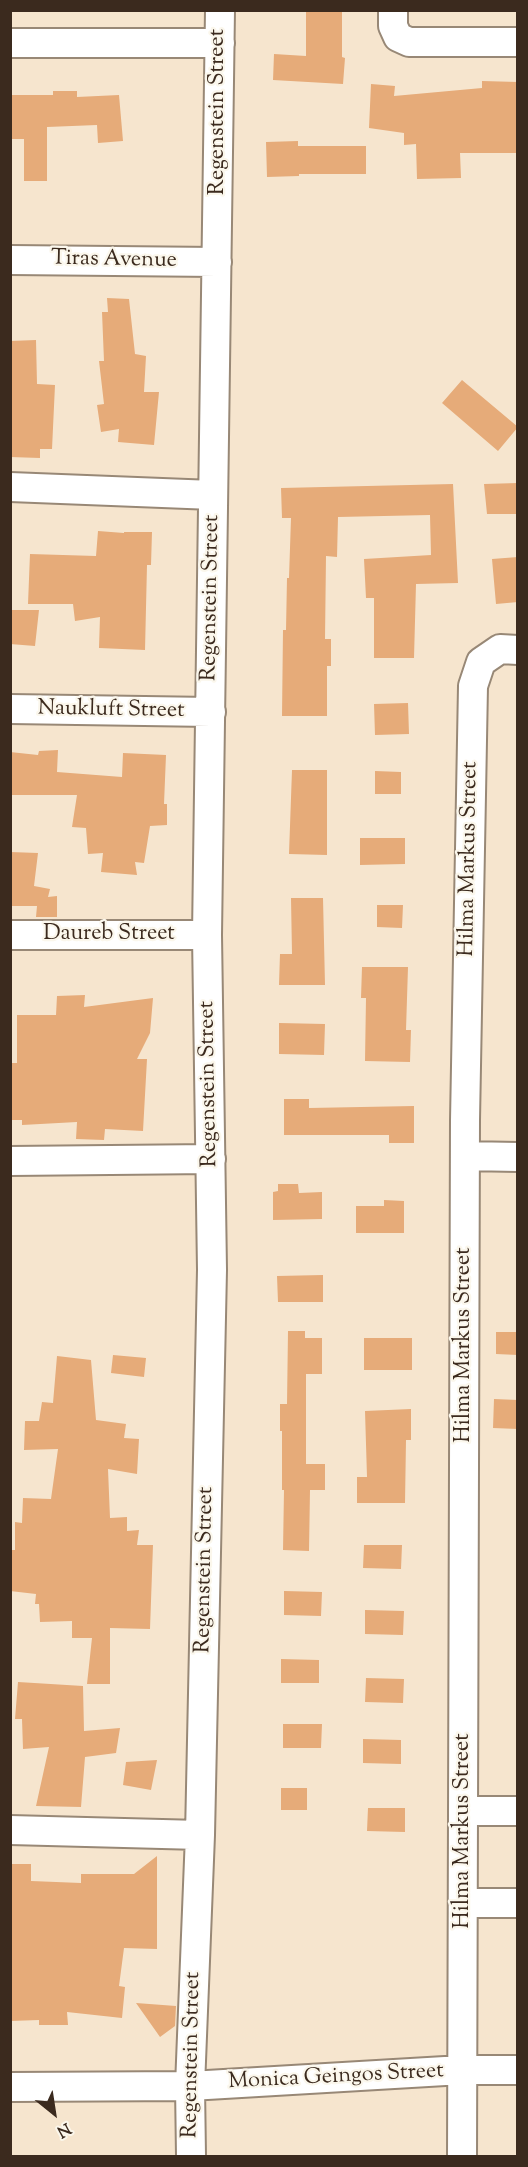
<!DOCTYPE html>
<style>
body{margin:0}
#map{position:relative;width:528px;height:2167px;overflow:hidden;background:#f6e5ce;font-family:"Sorts Mill Goudy",serif}
canvas{display:block}
.frame{position:absolute;inset:0;border:12px solid #3b2a1e;pointer-events:none}
.north{position:absolute;left:24px;top:2083px;width:60px;height:60px;-webkit-text-stroke:4px #fbf7ec;paint-order:stroke;rotate:150deg;font-size:16px;font-weight:700;line-height:24px;text-align:center;color:#3b2a1e}
.north::after{content:'';display:block;margin:auto;width:21px;height:27px;background:#3b2a1e;clip-path:polygon(50% 0,100% 100%,50% 72%,0 100%)}
</style>
<div id="map">
<canvas width="528" height="2167"></canvas>
<div class="frame"></div>
<div class="north">N</div>
</div>
<script>
const ctx = document.querySelector('canvas').getContext('2d');
ctx.lineJoin = 'round';
function paint(path, color) {
  ctx.fillStyle = color;
  ctx.fill(path, 'evenodd');
}
function toPath(rows) {
  const path = new Path2D();
  for (const r of rows) {
    path.moveTo(r[0], r[1]);
    for (let i = 2; i < r.length; i += 2) path.lineTo(r[i], r[i + 1]);
  }
  return path;
}
function strokePath(path, color, width, dash) {
  ctx.strokeStyle = color;
  ctx.lineWidth = width;
  ctx.lineCap = dash ? 'butt' : 'round';
  ctx.setLineDash(dash || []);
  ctx.stroke(path);
}
function write(font, color, halo, rows, align = 'center') {
  ctx.font = font + ' "Sorts Mill Goudy",serif';
  ctx.lineWidth = 4.5;
  ctx.setLineDash([]);
  ctx.textBaseline = 'middle';
  ctx.strokeStyle = halo;
  ctx.fillStyle = color;
  for (const [text, x, y, turn = 0] of rows) {
    ctx.save();
    ctx.translate(x, y);
    ctx.rotate((+turn || 0) * Math.PI / 180);
    ctx.textAlign = isNaN(turn) ? turn : align;
    if (halo) ctx.strokeText(text, 0, 0);
    ctx.fillText(text, 0, 0);
    ctx.restore();
  }
}
const building = toPath([
 [306,10,342,10,342,57,345,58,343,84,273,80,274,54,306,56],
 [482,81,518,82,518,153,460,153,461,178,417,179,416,144,404,145,404,133,369,128,371,84,395,86,394,96,482,88],
 [53,91,77,91,77,97,119,95,123,141,98,143,97,125,47,127,47,181,24,181,24,139,10,139,10,95,53,95],
 [298,141,298,146,366,146,366,174,299,174,299,176,267,177,266,142],
 [107,298,129,299,135,354,146,356,144,392,159,392,154,445,118,442,119,429,101,432,97,405,104,404,99,361,104,361,102,312,108,312],
 [36,340,37,384,55,385,52,449,40,449,40,458,10,457,10,341],
 [462,380,518,427,498,451,442,403],
 [518,483,518,514,487,514,484,484],
 [453,484,458,583,416,584,414,658,374,658,374,598,366,598,364,559,431,555,430,515,338,517,337,557,326,556,325,639,331,639,331,666,327,666,327,716,282,716,283,630,286,630,287,578,289,578,291,518,282,518,281,488],
 [98,531,124,533,124,532,152,532,151,565,147,565,145,650,99,648,100,617,75,621,73,604,28,604,30,554,96,556],
 [518,557,518,602,496,604,492,559],
 [10,610,39,610,35,646,10,644],
 [408,703,409,734,375,735,374,704],
 [58,750,57,772,122,777,123,753,166,755,164,804,167,804,167,825,150,826,144,863,135,862,137,875,101,872,103,853,88,854,86,828,72,827,77,795,10,795,10,752,38,755,39,751],
 [292,770,327,770,327,855,289,854],
 [375,771,401,772,401,794,375,794],
 [360,838,405,838,405,864,360,865],
 [10,852,38,853,34,886,50,889,48,897,57,896,57,917,36,917,37,906,10,906],
 [291,898,323,898,325,985,279,985,280,954,292,954],
 [377,905,403,905,402,928,377,927],
 [362,967,408,967,406,1030,411,1030,410,1062,365,1061,366,998,361,998],
 [85,995,84,1007,153,998,150,1033,137,1059,147,1059,143,1131,105,1129,104,1140,76,1139,77,1122,22,1125,22,1120,10,1120,10,1063,17,1063,17,1015,56,1015,57,996],
 [279,1023,325,1024,324,1055,279,1054],
 [284,1099,309,1099,309,1108,414,1106,414,1143,389,1143,389,1135,284,1135],
 [278,1184,298,1184,299,1193,322,1192,322,1219,273,1220,273,1192,278,1191],
 [384,1200,404,1201,404,1233,356,1233,356,1206,384,1206],
 [323,1275,323,1302,278,1302,277,1276],
 [288,1331,305,1331,305,1338,322,1338,322,1374,306,1374,306,1464,325,1464,325,1490,310,1490,309,1551,283,1550,284,1490,282,1490,282,1431,280,1431,280,1404,287,1404],
 [496,1332,518,1332,518,1355,496,1354],
 [364,1338,412,1338,412,1370,364,1370],
 [113,1355,146,1358,144,1377,111,1373],
 [57,1356,91,1360,96,1420,126,1424,124,1438,139,1439,137,1474,108,1469,110,1518,127,1517,127,1531,139,1530,137,1545,153,1545,150,1629,110,1628,110,1684,87,1684,92,1638,72,1638,72,1621,40,1622,39,1604,35,1604,36,1594,10,1591,10,1550,15,1550,15,1522,22,1523,23,1498,51,1499,58,1449,24,1450,25,1421,39,1421,42,1402,53,1403],
 [494,1399,518,1400,518,1429,493,1428],
 [411,1409,411,1440,406,1440,405,1503,357,1503,357,1477,367,1477,365,1411],
 [364,1545,402,1545,401,1569,363,1568],
 [284,1591,322,1592,321,1616,284,1615],
 [365,1610,404,1611,403,1635,365,1634],
 [281,1659,319,1660,319,1683,281,1683],
 [366,1678,404,1679,403,1703,365,1702],
 [18,1682,83,1686,84,1731,120,1728,116,1753,85,1757,81,1807,36,1806,49,1747,23,1749,22,1719,15,1719],
 [283,1724,322,1724,321,1748,283,1748],
 [363,1739,401,1740,401,1764,363,1763],
 [157,1760,151,1790,123,1785,126,1762],
 [281,1788,307,1788,307,1810,281,1810],
 [368,1808,405,1808,405,1832,367,1831],
 [157,1856,157,1949,124,1948,119,1986,125,1987,122,2018,67,2012,68,2025,39,2025,39,2020,10,2021,10,1864,31,1864,31,1881,81,1883,81,1874,134,1874],
 [136,2003,176,2006,175,2026,160,2037]
]);
const street = toPath([
 [393,10,393,26,398,37,409,42,518,42],
 [10,43,220,43],
 [10,260,217,262],
 [10,487,213,495],
 [10,709,211,712],
 [10,935,207,935],
 [465,1156,518,1157],
 [10,1161,211,1159],
 [465,1811,518,1811],
 [10,1830,200,1835],
 [464,1903,518,1903],
 [10,2087,190,2086,462,2070,518,2070],
 [191,2156,190,2086,200,1835,212,1270,207,935,220,10],
 [462,2156,465,1120,473,686,481,662,500,649,518,650]
]);
const streetNames = [
 ["Regenstein Street",219,112,-90],
 ["Tiras Avenue",114,261,1],
 ["Regenstein Street",212,598,-89],
 ["Naukluft Street",111,711,1],
 ["Hilma Markus Street",470,859,-89],
 ["Daureb Street",109,935],
 ["Regenstein Street",210,1084,-91],
 ["Hilma Markus Street",465,1345,-90],
 ["Regenstein Street",206,1570,-89],
 ["Hilma Markus Street",464,1831,-90],
 ["Regenstein Street",193,2055,-89],
 ["Monica Geingos Street",336,2078,-3]
];
paint(building, '#e6ab79');
strokePath(street, '#988876', 32);
strokePath(street, '#fff', 28);
write('22px', '#3b2a1e', '#fbf7ec', streetNames);
</script>
